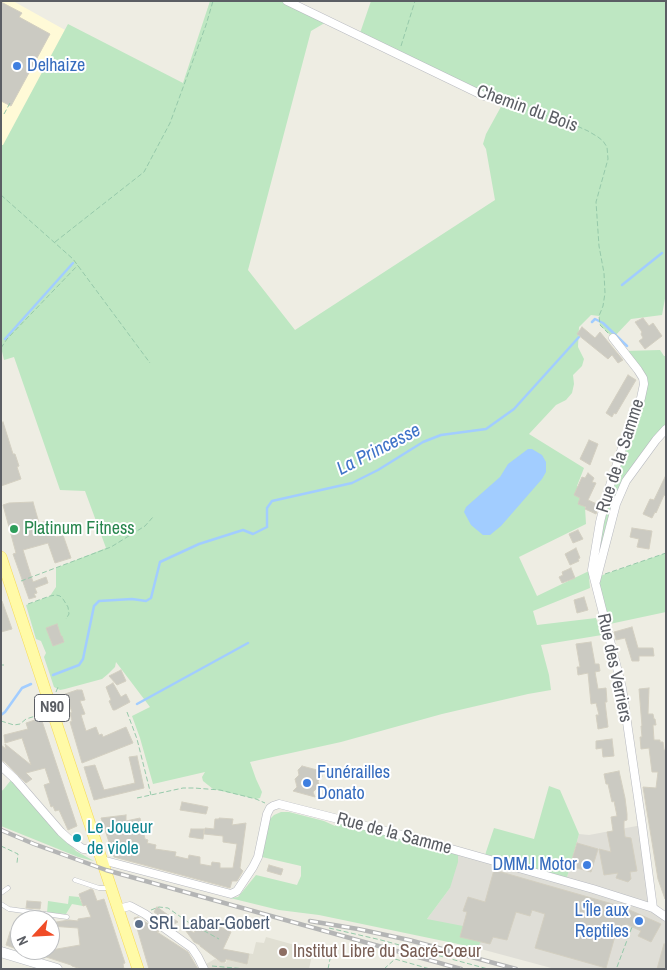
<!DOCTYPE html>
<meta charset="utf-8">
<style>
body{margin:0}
#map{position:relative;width:667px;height:970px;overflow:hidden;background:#eeede3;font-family:"Archivo Narrow",sans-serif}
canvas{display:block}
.frame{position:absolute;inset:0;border:2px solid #5b5e64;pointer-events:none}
.north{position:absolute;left:10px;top:910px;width:50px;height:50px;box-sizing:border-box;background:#fff;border:1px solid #bdbfc1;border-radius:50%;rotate:245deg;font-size:14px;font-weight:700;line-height:20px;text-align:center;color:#5b5e64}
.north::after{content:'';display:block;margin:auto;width:18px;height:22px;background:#f04c27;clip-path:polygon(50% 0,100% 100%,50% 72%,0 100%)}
</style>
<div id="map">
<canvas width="667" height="970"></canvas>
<div class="frame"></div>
<div class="north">N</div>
</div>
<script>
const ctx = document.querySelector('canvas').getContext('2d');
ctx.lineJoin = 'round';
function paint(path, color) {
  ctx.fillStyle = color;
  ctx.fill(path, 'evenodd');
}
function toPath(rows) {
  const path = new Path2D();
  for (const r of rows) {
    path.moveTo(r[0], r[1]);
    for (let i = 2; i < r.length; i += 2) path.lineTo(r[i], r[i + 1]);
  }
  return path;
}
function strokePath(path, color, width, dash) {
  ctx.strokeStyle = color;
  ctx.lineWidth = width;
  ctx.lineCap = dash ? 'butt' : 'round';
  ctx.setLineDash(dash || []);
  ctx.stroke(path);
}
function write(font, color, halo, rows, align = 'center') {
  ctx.font = font + ' "Archivo Narrow",sans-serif';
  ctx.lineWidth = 4;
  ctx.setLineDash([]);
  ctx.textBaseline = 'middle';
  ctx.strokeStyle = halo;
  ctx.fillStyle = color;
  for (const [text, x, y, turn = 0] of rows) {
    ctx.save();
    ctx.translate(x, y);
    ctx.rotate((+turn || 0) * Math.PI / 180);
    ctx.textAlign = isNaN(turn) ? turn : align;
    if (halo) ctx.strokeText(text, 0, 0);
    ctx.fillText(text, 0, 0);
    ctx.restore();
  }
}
const commercial = toPath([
 [1,1,13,1,65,30,3,146,1,145]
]);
const industrial = toPath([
 [642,825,653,908,666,917,666,969,555,969,477,948,481,941,427,919,450,888,452,849,566,881,579,834,589,835]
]);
const education = toPath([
 [266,937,313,950,309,969,209,969,206,964,215,959,226,963,229,950,253,954,256,942,264,943]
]);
const green = toPath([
 [210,1,287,1,328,21,311,31,248,270,295,330,495,200,486,149,483,144,486,134,503,103,484,96,359,36,371,1,666,1,666,293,662,315,631,319,613,338,600,325,599,316,591,315,579,327,578,347,584,359,582,366,573,375,574,384,572,393,566,400,556,405,529,434,584,468,577,486,584,491,586,524,519,557,537,596,589,571,589,577,590,588,533,611,537,625,596,618,602,635,541,645,549,675,551,690,528,694,442,714,341,742,250,762,256,779,262,792,260,798,256,799,213,789,203,781,202,777,205,772,153,784,140,738,132,716,150,707,116,662,115,667,108,674,102,679,65,689,60,690,54,687,44,657,46,653,41,641,36,639,26,605,50,596,56,587,56,568,106,548,85,491,60,490,14,357,4,360,1,347,1,145,3,145,68,24,183,83],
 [660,350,664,356,666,356,666,429,626,481,599,570,594,549,644,384,624,351],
 [666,553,666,612,605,625,597,577],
 [11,780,76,851,94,861,78,857,1,826,1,791,3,790],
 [549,786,560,790,579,834,566,881,484,858,494,828,534,839],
 [281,812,289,812,324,821,335,826,340,819,452,849,458,855,458,862,450,888,427,919,463,926,482,940,477,948,319,915,279,910,230,898,238,897,256,875,297,885,301,876,301,866,262,857,270,819,274,815],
 [69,896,79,897,83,906,72,904,66,914,47,913,48,901,68,904]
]);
const water = toPath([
 [528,449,532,449,542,455,546,462,546,472,542,479,501,526,490,535,483,535,471,525,464,512,466,507,500,477,508,464]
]);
const stream = toPath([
 [622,285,662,253],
 [592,322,595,319,603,323,627,346],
 [5,339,73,263],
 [53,675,79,665,83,659,94,606,99,601,132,599,146,601,151,598,160,562,199,544,243,530,253,534,267,527,267,508,272,501,352,483,378,470,423,442,441,435,486,429,514,409,579,337],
 [137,704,248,643],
 [1,715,5,712,22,688,31,684]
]);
const building = toPath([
 [1,2,22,13,19,17,50,34,11,106,1,101,1,2],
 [643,318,649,326,653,323,662,336,645,349,639,341,643,338,641,334,642,332,635,322,643,318],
 [582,327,595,338,600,332,623,360,618,363,612,355,608,359,577,334,582,327],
 [628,375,636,380,616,414,614,413,612,417,606,413,628,375],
 [3,422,13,454,15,454,19,466,17,467,21,479,1,486,1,423,3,422],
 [589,440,598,444,590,465,580,459,589,440],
 [588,473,594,478,592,482,596,483,588,500,599,505,596,514,585,509,586,507,578,504,580,498,574,495,582,477,585,478,588,473],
 [666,475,666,496,664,495,656,513,655,512,652,518,643,514,650,499,654,500,666,475],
 [33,502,39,523,51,520,56,537,63,535,71,558,55,563,48,543,23,550,33,582,46,577,48,583,35,588,37,593,34,594,36,597,29,599,13,554,16,553,3,505,9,503,33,502],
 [632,528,652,531,649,549,637,547,639,539,630,537,632,528],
 [578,530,583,539,573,543,569,534,578,530],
 [576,548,580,558,578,559,579,561,570,565,565,554,576,548],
 [571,568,575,578,562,583,559,577,563,575,562,572,571,568],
 [584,597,588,610,577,613,574,600,584,597],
 [1,601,2,601,12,629,1,632,1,601],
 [57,624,61,636,62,636,64,642,53,646,46,628,57,624],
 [632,627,638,648,653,648,654,656,639,656,639,661,632,661,625,638,616,640,614,632,632,627],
 [591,642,595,664,599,664,600,671,595,672,598,689,606,688,607,702,605,702,608,727,598,729,596,715,599,715,596,703,591,704,588,673,578,675,577,667,580,667,576,644,591,642],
 [121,670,126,681,117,685,109,676,121,670],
 [113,683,121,697,126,694,130,702,115,710,113,710,109,701,111,700,106,687,113,683],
 [649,688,648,714,653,714,654,719,655,719,656,725,653,725,654,740,660,740,660,742,663,742,664,750,666,750,665,899,658,879,643,787,656,788,658,772,652,772,649,748,641,749,640,737,642,737,641,726,642,726,639,689,649,688],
 [77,690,82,690,85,700,80,701,85,714,81,715,86,731,96,727,99,735,102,734,103,737,126,727,133,743,82,763,70,722,72,721,70,713,72,712,65,694,77,690],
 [41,718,77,826,68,830,59,810,55,811,53,806,51,807,44,785,50,783,45,768,26,773,32,779,26,783,5,762,1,760,1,745,6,749,5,744,31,765,22,738,5,743,4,735,28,729,26,723,41,718],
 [612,739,614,756,603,757,602,748,596,749,596,741,612,739],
 [137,756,144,788,94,800,84,767,95,765,104,790,135,783,129,757,137,756],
 [302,766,321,771,322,777,318,781,319,786,313,792,315,797,293,791,297,787,295,779,299,775,298,770,302,766],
 [619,771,625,798,627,814,627,820,624,821,624,829,625,837,631,838,637,871,630,872,631,879,628,882,616,878,618,873,604,875,599,849,611,852,607,832,613,831,611,817,617,816,614,801,612,802,608,784,606,784,604,774,619,771],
 [182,802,208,807,206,814,180,810,182,802],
 [126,815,126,821,140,818,145,839,148,840,147,843,156,845,155,849,176,852,175,856,188,859,189,855,200,857,200,864,211,866,212,862,220,863,220,868,233,868,237,844,223,842,223,836,204,834,205,828,214,829,215,819,219,819,219,818,233,819,232,825,246,823,240,868,243,871,237,881,232,881,230,888,114,857,101,818,126,815],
 [191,829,204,829,203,839,189,837,191,829],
 [577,843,598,849,591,872,570,866,577,843],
 [269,865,283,869,281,875,267,871,269,865],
 [494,870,623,907,661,924,651,942,638,936,641,931,626,924,623,931,617,929,606,968,535,948,545,914,532,910,530,916,516,912,507,940,493,937,490,944,460,937,467,912,463,911,468,897,485,902,494,870],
 [91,889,93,890,97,901,104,899,125,963,123,964,124,969,81,969,72,966,71,965,34,953,80,945,78,928,50,926,50,923,69,920,78,921,78,919,91,917,86,905,83,906,79,894,91,889],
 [27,901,41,902,40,909,26,908,27,901],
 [157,907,178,922,172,925,154,912,157,907],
 [138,917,159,931,157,932,188,952,198,969,149,969,134,918,138,917],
 [201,918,231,932,223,949,249,954,247,964,226,959,225,962,221,962,200,946,200,945,194,942,183,927,184,926,194,933,201,918],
 [10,932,18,934,14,948,6,945,10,932],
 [664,944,666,944,666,969,657,969,664,944]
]);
const path = toPath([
 [401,46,415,1],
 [492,99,503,103,568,122,588,131,598,137,603,141,607,147,608,159,596,202,599,246,604,273,605,293,603,306,599,316,600,325,608,333],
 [4,114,10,103],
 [1,195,73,259,150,363],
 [55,242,144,172,170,123,206,25,213,1],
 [1,348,7,339,78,265],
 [605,574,666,553],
 [21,581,111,547,145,526,153,517],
 [28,604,50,596,56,595,60,596,63,599,68,607,69,614,66,619],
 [1,665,4,665],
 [56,692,58,687],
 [127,712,137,739,151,795],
 [1,721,14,725,20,724,26,719,42,714],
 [137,798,183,788,194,788,220,790,256,799,265,803],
 [1,846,18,854,17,863],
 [151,910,159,907,168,908,188,922,219,939],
 [329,928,381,940,488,969],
 [212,966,246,969],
 [617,967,632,927],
 [328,969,331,954],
 [384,969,395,959,430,969]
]);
const lane = toPath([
 [75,880,99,888,109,888],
 [1,893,8,888],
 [1,904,9,909,67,917]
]);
const street = toPath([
 [287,1,484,96],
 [613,338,638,370,643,378,644,384,641,398,623,445,606,498,600,522,592,570,617,668,622,688,642,825,653,908],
 [596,581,616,504,626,481,656,440,666,429],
 [1,766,15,779,61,832,70,840,83,849,86,849,98,847],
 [102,860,231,894,237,891,253,867,258,857,267,814,270,808,273,806,279,804,409,837,593,889,653,908,666,917],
 [118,909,130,906,145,914,192,948,198,957,204,969]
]);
const secondary = toPath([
 [1,952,57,969]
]);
const primary = toPath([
 [1,557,138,969]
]);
const rail = toPath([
 [1,830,34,844,106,870,461,969],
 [310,921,358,929,409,940,516,969]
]);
const markers = [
 [17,66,5,"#3f7fe0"],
 [14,529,5,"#2e9e5b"],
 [307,783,5,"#3f7fe0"],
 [77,838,5,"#0f9aa8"],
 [587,865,5,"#3f7fe0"],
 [639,921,5,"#3f7fe0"],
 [139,924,5,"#5c6f8a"],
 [283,952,5,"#8d6e63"]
];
const shields = [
 [52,708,35]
];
const shieldNames = [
 ["N90",52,708]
];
const shopNames = [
 ["Delhaize",27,66],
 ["Funérailles",317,773],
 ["Donato",317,794],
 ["DMMJ Motor",577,865,"right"],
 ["L'Île aux",629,911,"right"],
 ["Reptiles",629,932,"right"]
];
const streetNames = [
 ["Chemin du Bois",527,109,20],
 ["Rue de la Samme",621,456,-72],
 ["Rue des Verriers",614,668,78],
 ["Rue de la Samme",394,834,15]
];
const leisureNames = [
 ["Platinum Fitness",24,529]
];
const cultureNames = [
 ["Le Joueur",87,828],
 ["de viole",87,849]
];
const serviceNames = [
 ["SRL Labar-Gobert",149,924]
];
const educationNames = [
 ["Institut Libre du Sacré-Cœur",293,952]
];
const waterNames = [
 ["La Princesse",379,450,-27]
];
paint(commercial, '#fffad7');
paint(industrial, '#dfded7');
paint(education, '#e0dfd3');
paint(green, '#bee7c2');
paint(water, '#a2cdff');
strokePath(stream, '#a2cdff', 2.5);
paint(building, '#cbcac2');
strokePath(building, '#d3cfc1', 1);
strokePath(lane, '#b8bac0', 5);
strokePath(street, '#b8bac0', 9);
strokePath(secondary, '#b8bbc2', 11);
strokePath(primary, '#f7da53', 12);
strokePath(path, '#96c9aa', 1, [5, 2.5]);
strokePath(lane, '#fff', 4);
strokePath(street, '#fff', 8);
strokePath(secondary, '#fff', 10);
strokePath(primary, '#fffaa7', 11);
strokePath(rail, '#b4b5b5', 4.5);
strokePath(rail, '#fff', 2.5, [8]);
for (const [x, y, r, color] of markers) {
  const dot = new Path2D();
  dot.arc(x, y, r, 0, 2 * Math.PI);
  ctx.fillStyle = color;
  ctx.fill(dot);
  strokePath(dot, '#fff', 2);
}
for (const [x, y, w] of shields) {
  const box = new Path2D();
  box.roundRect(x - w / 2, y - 13.5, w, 27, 4);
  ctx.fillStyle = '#fff';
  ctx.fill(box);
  strokePath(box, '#5b5e64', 1);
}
write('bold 16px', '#5b5e64', null, shieldNames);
write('18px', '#366cbe', '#fff', shopNames, 'left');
write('18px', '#5b5e64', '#fff', streetNames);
write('18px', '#27864d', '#fff', leisureNames, 'left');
write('18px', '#0d838f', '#fff', cultureNames, 'left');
write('18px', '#4e5e75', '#fff', serviceNames, 'left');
write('18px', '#785e54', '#fff', educationNames, 'left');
write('italic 19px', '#3f73c8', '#fff', waterNames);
</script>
